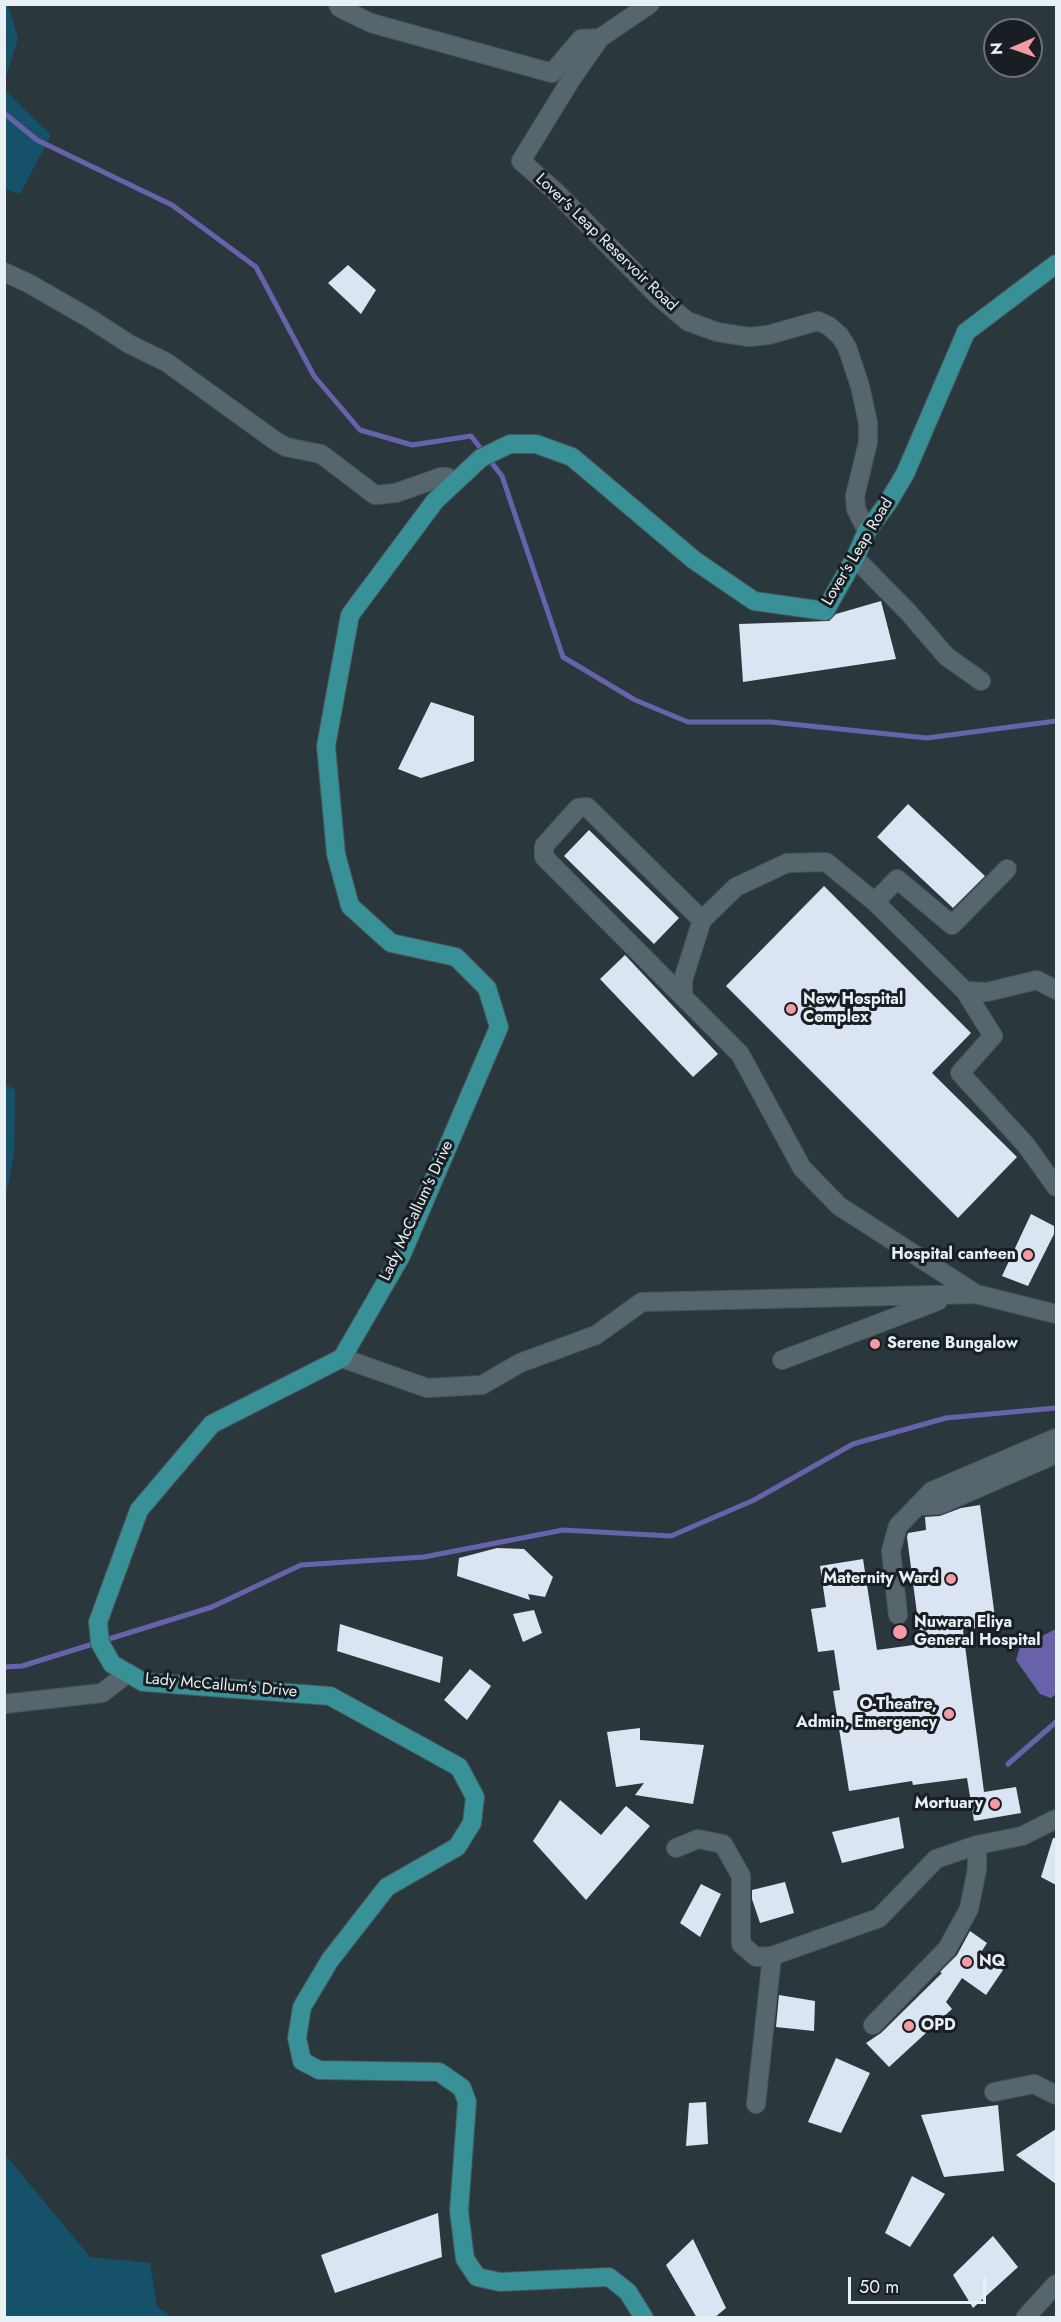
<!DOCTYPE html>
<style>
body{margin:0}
#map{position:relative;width:1061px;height:2322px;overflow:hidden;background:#2a383e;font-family:Jost,sans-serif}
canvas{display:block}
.frame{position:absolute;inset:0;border:6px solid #e7f0f4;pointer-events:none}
.north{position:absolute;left:983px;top:18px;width:60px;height:60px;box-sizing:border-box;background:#181e21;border:2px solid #6b7275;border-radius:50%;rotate:268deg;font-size:16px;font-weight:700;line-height:24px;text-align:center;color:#e7f0f4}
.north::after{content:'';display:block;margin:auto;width:21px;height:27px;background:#f49aa4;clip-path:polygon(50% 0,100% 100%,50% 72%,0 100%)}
.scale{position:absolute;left:848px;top:2277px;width:138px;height:27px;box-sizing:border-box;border:3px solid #e7f0f4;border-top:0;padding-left:8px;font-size:18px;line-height:21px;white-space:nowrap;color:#e7f0f4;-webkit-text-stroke:4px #181e21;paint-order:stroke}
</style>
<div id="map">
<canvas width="1061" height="2322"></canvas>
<div class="frame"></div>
<div class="north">N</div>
<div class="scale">50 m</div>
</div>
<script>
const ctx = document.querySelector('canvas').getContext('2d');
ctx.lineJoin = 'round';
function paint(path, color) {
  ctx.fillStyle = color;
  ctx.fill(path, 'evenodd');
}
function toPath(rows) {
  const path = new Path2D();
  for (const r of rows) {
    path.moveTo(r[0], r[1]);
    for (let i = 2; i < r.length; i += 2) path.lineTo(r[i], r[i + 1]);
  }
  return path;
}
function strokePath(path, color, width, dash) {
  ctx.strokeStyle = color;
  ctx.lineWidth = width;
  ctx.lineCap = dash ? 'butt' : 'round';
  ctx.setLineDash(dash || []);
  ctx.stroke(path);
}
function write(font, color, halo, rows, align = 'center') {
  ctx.font = font + ' Jost,sans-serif';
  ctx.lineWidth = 6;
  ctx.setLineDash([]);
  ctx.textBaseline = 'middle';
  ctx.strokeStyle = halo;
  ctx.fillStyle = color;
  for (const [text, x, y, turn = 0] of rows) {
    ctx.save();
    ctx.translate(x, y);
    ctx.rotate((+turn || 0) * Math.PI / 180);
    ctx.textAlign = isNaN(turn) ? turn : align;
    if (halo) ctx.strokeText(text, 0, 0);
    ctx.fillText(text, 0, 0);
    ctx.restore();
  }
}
const green = toPath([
 [8,5,18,38,5,80,4,5],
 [5,90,51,135,20,194,5,189],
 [5,1084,15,1090,14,1154,5,1201],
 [4,2153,90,2257,150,2263,157,2307,172,2317,5,2317]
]);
const water = toPath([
 [1056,1629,1056,1694,1051,1698,1040,1694,1016,1660,1020,1647]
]);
const stream = toPath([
 [4,113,37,140,172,205,256,267,314,376,360,430,412,445,471,436,502,476,563,657,635,700,688,722,771,722,927,738,1056,721],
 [4,1667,22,1666,212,1607,301,1565,424,1557,563,1530,671,1536,754,1500,853,1444,946,1418,1056,1408],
 [1008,1764,1056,1722]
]);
const building = toPath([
 [348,265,376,290,361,314,328,283],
 [881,601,896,659,743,682,739,624,829,621,836,614],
 [431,702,474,716,474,761,421,778,398,769],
 [908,804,985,876,953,908,877,837],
 [589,830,679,918,654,944,564,856],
 [824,886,971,1033,932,1073,1017,1157,958,1218,726,986],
 [625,955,718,1054,693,1077,600,979],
 [1031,1214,1054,1226,1054,1234,1028,1286,1002,1276],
 [980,1505,996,1625,963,1630,984,1792,1016,1787,1021,1813,974,1821,967,1778,913,1785,912,1781,849,1791,833,1691,840,1690,834,1650,818,1652,811,1609,826,1607,820,1566,863,1559,877,1650,921,1644,907,1537,908,1533,926,1530,925,1517,940,1516,961,1508],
 [497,1548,524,1549,553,1577,545,1597,528,1594,530,1600,457,1576,459,1558],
 [534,1610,542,1633,523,1642,513,1614],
 [340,1624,443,1657,440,1683,337,1651],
 [470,1669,491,1686,467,1720,444,1700],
 [640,1728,640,1740,704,1745,693,1804,635,1795,644,1783,616,1787,607,1732],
 [560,1800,601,1835,626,1806,650,1826,586,1900,533,1841],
 [899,1817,904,1848,842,1863,832,1832],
 [1053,1838,1056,1838,1056,1885,1041,1877],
 [785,1882,794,1913,760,1923,752,1899,752,1890],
 [701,1884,721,1894,700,1937,680,1923],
 [970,1931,987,1943,980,1954,1003,1970,986,1995,962,1978,946,2002,952,2009,889,2067,866,2043,881,2033,942,1973,940,1972,957,1955],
 [779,1995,815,2001,814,2031,776,2027],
 [836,2058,870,2073,841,2133,808,2122],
 [706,2102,708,2144,686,2146,689,2103],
 [998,2105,1004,2171,944,2177,921,2115],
 [1056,2129,1056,2184,1016,2155],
 [912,2176,945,2194,910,2247,885,2233],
 [438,2213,442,2257,335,2293,321,2255],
 [993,2236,1018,2267,973,2308,953,2275],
 [693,2239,726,2308,714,2318,697,2318,666,2265]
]);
const minor = toPath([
 [338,4,340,8,371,23,552,73,581,39,600,38],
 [650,4,600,38,572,78,521,161,557,193,658,296,687,321,717,332,749,337,768,335,818,321,829,326,840,336,847,347,860,386,868,423,868,442,855,496,856,509,867,531],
 [4,272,28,283,89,318,129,344,166,362,277,442,286,447,321,454,375,495,396,493,441,477,447,477,453,483],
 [855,558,909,613,946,656,981,681],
 [875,902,897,879,952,925,1007,869],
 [702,920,587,807,578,808,544,846,544,857,740,1054,802,1168,839,1206,976,1294],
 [965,991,993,1036,960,1073,1026,1145,1056,1187],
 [683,995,683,980,702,920,736,887,787,863,826,862,875,902,965,991,987,992,1037,980,1056,990],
 [342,1358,427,1388,482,1385,520,1363,596,1335,642,1302,976,1294,1056,1314],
 [782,1360,938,1301],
 [917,1506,939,1505,1056,1454],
 [898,1615,891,1551,898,1526,932,1491,1056,1438],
 [4,1704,102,1693,128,1673],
 [676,1848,698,1839,723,1844,741,1876,741,1944,756,1957,772,1956,879,1918,936,1859,977,1845,1022,1836,1056,1819],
 [873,2025,947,1949,969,1909,977,1869,977,1845],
 [994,2092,1034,2084,1056,2095],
 [756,2104,772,1956],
 [1025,2318,1056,2284]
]);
const major = toPath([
 [644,2318,628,2292,609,2277,500,2282,477,2277,465,2259,459,2211,467,2102,462,2088,439,2072,319,2070,302,2061,297,2038,302,2007,330,1960,387,1887,457,1847,472,1823,475,1797,459,1767,330,1696,143,1682,112,1664,100,1643,98,1622,139,1510,212,1424,342,1358,401,1256,499,1027,487,988,456,957,391,943,350,906,336,854,326,746,350,615,435,501,481,458,510,444,536,444,572,457,694,560,754,601,825,611,855,558,867,531,887,504,905,474,966,332,1056,264]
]);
const markers = [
 [791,1009,6,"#f49aa4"],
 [1028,1255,6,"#f49aa4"],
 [875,1344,6,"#f49aa4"],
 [951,1579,6,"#f49aa4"],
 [900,1632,8,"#f49aa4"],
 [949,1714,6,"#f49aa4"],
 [995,1804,6,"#f49aa4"],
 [967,1962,6,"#f49aa4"],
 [909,2026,6,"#f49aa4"]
];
const streetNames = [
 ["Lover's Leap Reservoir Road",606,243,44],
 ["Lover's Leap Road",858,552,-59],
 ["Lady McCallum's Drive",417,1211,-65],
 ["Lady McCallum's Drive",221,1686,5]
];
const poiNames = [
 ["New Hospital",803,1000],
 ["Complex",803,1018],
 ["Hospital canteen",1016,1255,"right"],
 ["Serene Bungalow",887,1344],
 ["Maternity Ward",939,1579,"right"],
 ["Nuwara Eliya",914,1623],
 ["General Hospital",914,1641],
 ["O-Theatre,",937,1705,"right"],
 ["Admin, Emergency",937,1723,"right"],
 ["Mortuary",983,1804,"right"],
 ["NQ",979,1962],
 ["OPD",921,2026]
];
paint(green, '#155269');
paint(water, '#6862aa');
strokePath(stream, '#6862aa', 5);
paint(building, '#dae4f2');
strokePath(minor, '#49555b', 20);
strokePath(major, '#49555b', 20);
strokePath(minor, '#57666d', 18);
strokePath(major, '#389197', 18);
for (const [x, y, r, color] of markers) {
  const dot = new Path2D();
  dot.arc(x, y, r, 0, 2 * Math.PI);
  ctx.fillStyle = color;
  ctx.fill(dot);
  strokePath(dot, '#181e21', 2);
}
write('16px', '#e7f0f4', '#181e21', streetNames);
write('bold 16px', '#e7f0f4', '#181e21', poiNames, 'left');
</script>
